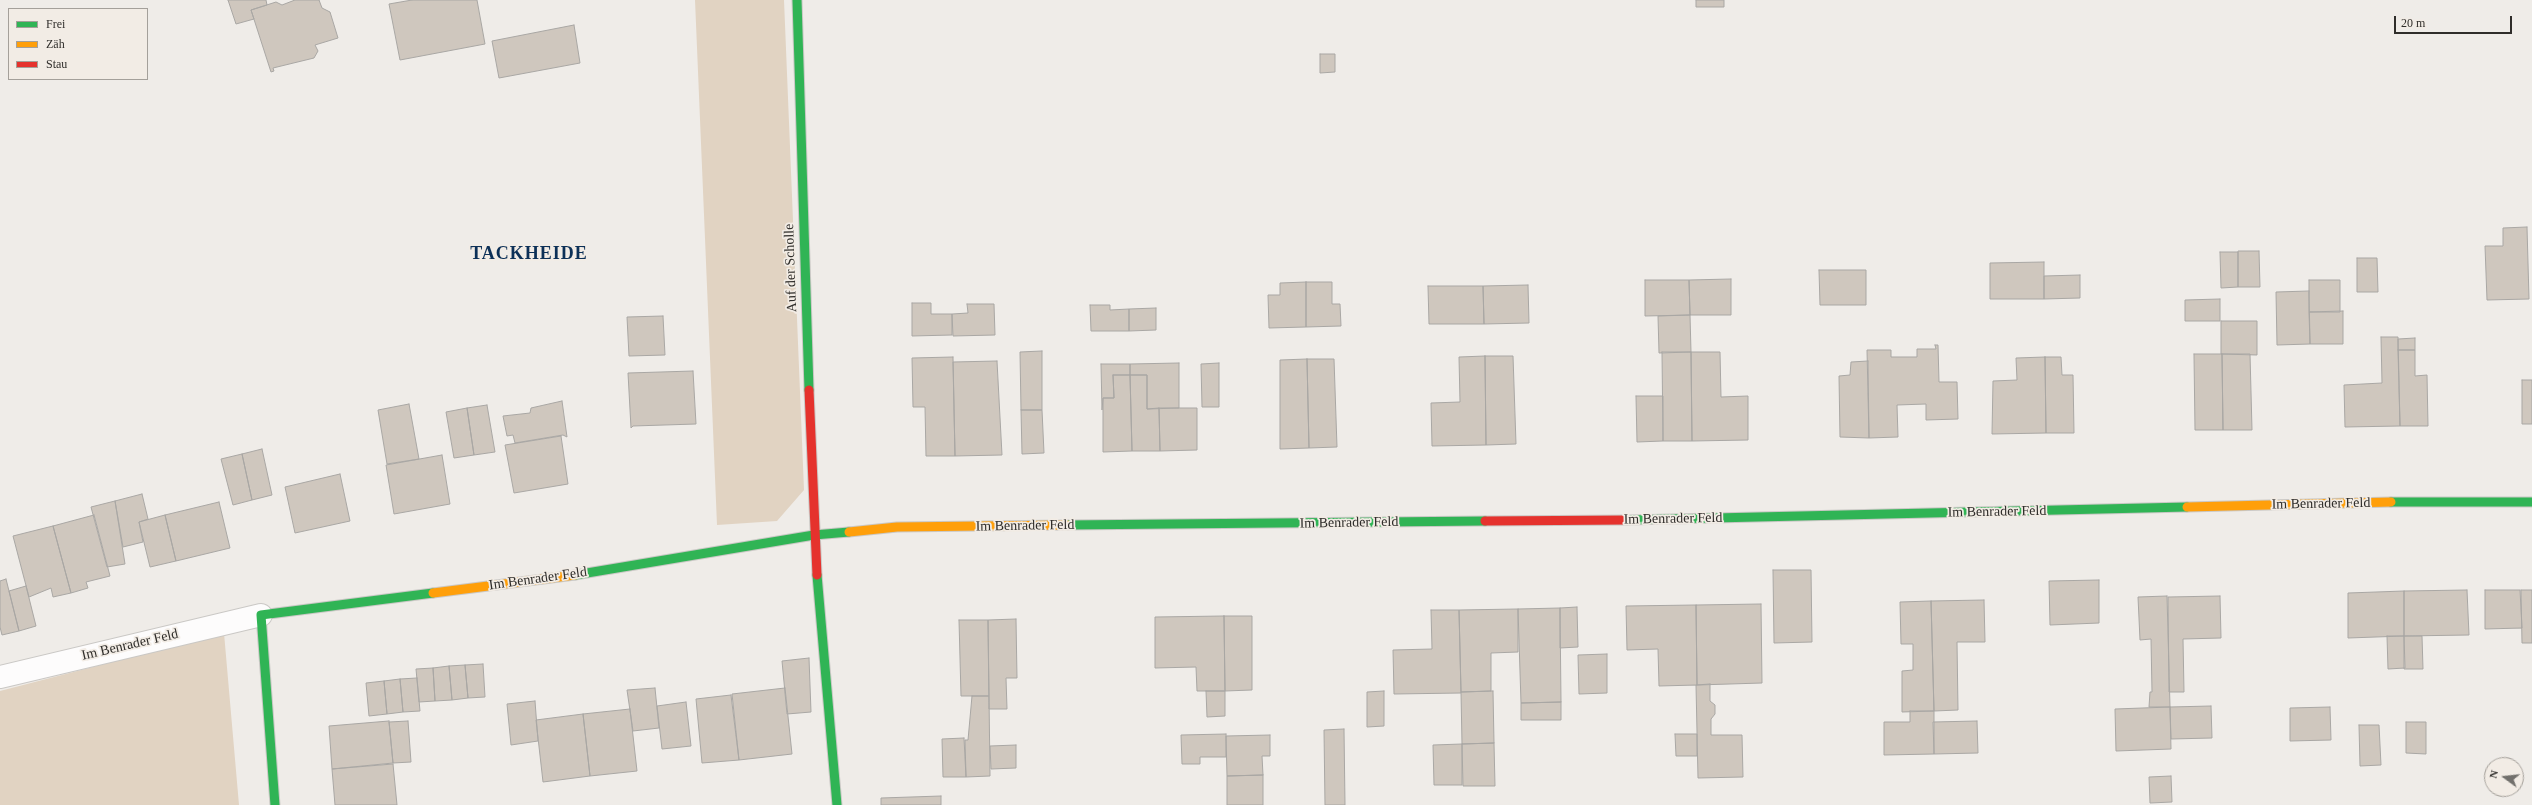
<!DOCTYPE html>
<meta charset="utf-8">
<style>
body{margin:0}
#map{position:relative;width:2532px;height:805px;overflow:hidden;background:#efece8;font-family:Georgia,serif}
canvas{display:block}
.legend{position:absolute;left:8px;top:8px;width:140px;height:72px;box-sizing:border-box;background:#f2ece5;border:1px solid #a4a09a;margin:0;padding:5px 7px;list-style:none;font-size:12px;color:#2f2d2a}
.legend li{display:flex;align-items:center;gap:8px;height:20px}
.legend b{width:20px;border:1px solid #a4a09a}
.north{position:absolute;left:2484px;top:757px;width:40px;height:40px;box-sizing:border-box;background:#f2ece5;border:1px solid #a4a09a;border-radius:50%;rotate:285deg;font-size:11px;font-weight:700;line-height:16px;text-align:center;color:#2f2d2a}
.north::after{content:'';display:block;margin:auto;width:14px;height:18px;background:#72706c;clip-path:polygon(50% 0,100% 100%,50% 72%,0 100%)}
.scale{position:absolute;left:2394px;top:16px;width:118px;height:18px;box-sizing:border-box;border:2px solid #2f2d2a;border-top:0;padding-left:5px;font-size:12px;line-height:14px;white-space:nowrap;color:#2f2d2a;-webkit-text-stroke:3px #f2ece5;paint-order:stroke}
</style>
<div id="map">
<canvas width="2532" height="805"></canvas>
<ul class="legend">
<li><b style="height:5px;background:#30b455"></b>Frei</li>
<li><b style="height:5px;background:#ff9f0a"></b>Zäh</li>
<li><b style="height:5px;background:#e5322d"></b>Stau</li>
</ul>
<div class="north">N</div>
<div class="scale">20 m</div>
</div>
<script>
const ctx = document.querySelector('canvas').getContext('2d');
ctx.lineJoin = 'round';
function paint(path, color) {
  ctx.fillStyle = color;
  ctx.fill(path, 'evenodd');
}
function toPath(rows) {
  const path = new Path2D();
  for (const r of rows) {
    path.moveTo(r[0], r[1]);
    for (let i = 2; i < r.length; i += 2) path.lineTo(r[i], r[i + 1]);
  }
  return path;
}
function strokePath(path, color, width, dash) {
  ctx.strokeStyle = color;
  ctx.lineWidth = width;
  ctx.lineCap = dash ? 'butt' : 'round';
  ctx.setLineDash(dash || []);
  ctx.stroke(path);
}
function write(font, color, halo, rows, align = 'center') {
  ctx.font = font + ' Georgia,serif';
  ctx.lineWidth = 3.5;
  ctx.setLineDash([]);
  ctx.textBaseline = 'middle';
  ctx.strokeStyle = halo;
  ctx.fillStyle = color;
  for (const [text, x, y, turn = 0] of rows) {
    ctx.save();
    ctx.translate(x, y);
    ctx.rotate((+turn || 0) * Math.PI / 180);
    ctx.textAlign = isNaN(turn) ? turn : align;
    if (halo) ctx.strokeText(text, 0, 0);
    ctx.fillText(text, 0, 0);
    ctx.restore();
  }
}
const green = toPath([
 [695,0,784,0,804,490,777,521,717,525],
 [224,633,239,805,0,805,0,691]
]);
const building = toPath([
 [228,0,266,0,267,5,251,10,254,19,236,24,228,0],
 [319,0,322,8,330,12,338,38,315,45,318,51,314,58,273,68,274,71,271,72,251,10,276,2,282,5,295,0,319,0],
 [412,0,477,0,485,44,400,60,389,4,412,0],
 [1696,0,1724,0,1724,7,1696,7,1696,0],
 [574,25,580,63,499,78,492,41,574,25],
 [1320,54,1335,54,1335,72,1320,73,1320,54],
 [2527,227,2529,299,2487,300,2485,246,2503,246,2503,228,2527,227],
 [2259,251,2260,287,2238,287,2238,251,2259,251],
 [2220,252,2238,252,2238,287,2221,288,2220,252],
 [2357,258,2377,258,2378,292,2357,292,2357,258],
 [2044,262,2044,299,1990,299,1990,263,2044,262],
 [1819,270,1866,270,1866,305,1820,305,1819,270],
 [2080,275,2080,298,2044,299,2044,276,2080,275],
 [1731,279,1731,315,1690,315,1689,280,1731,279],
 [1645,280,1689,280,1690,315,1645,316,1645,280],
 [2309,280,2340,280,2340,312,2309,312,2309,280],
 [1306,282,1332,282,1332,304,1340,304,1341,326,1306,327,1306,282],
 [1306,282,1306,327,1269,328,1268,295,1280,295,1280,283,1306,282],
 [1528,285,1529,323,1484,324,1483,286,1528,285],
 [1428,286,1483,286,1484,324,1429,324,1428,286],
 [2309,291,2310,344,2277,345,2276,292,2309,291],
 [2220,299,2220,321,2185,321,2185,300,2220,299],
 [912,303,931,303,931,314,952,314,952,335,912,336,912,303],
 [967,304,994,304,995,335,953,336,952,314,968,313,967,304],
 [1090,305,1110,305,1110,310,1129,309,1129,331,1091,331,1090,305],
 [1156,308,1156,330,1129,331,1129,309,1156,308],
 [2343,311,2343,344,2310,344,2309,312,2343,311],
 [1690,315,1691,352,1659,353,1658,316,1690,315],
 [663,316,665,355,629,356,627,317,663,316],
 [2221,321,2257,321,2257,355,2221,354,2221,321],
 [2381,337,2398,337,2400,426,2345,427,2344,385,2382,383,2381,337],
 [2415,338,2415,350,2398,350,2398,339,2415,338],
 [1935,345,1938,345,1939,382,1957,382,1958,419,1926,420,1926,404,1897,405,1898,437,1869,438,1867,350,1891,350,1891,357,1917,357,1917,349,1936,349,1935,345],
 [2398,350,2415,350,2415,376,2427,375,2428,426,2400,426,2398,350],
 [1042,351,1042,410,1021,410,1020,352,1042,351],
 [1662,352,1691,352,1692,441,1663,441,1662,352],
 [1691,352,1720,352,1721,397,1748,396,1748,440,1692,441,1691,352],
 [2194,354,2222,354,2223,430,2195,430,2194,354],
 [2222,354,2250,354,2252,430,2223,430,2222,354],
 [1485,356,1513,356,1516,444,1486,445,1485,356],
 [1485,356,1486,445,1432,446,1431,403,1460,402,1459,357,1485,356],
 [953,357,955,456,926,456,925,407,913,407,912,358,953,357],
 [2045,357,2061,357,2062,375,2073,375,2074,433,2046,433,2045,357],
 [2045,357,2046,433,1992,434,1993,381,2017,380,2016,358,2045,357],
 [1307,359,1334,359,1337,447,1309,448,1307,359],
 [1307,359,1309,448,1280,449,1280,360,1307,359],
 [997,361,1002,455,955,456,953,362,997,361],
 [1868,361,1869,438,1840,437,1839,376,1850,375,1851,362,1868,361],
 [1179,363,1179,408,1147,409,1147,375,1130,375,1130,364,1179,363],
 [1219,363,1219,407,1202,407,1201,364,1219,363],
 [1101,364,1130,364,1130,375,1113,375,1114,398,1103,398,1102,410,1101,364],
 [693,371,696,424,633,426,631,428,628,373,693,371],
 [1113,375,1130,375,1132,451,1103,452,1103,398,1114,398,1113,375],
 [1130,375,1147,375,1147,409,1159,408,1160,451,1132,451,1130,375],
 [2522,380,2532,380,2532,424,2522,424,2522,380],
 [1636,396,1663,396,1663,441,1637,442,1636,396],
 [562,401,567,437,563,435,515,443,513,435,507,436,503,416,530,413,531,408,562,401],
 [409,404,419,459,387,464,378,410,409,404],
 [487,405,495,452,474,455,467,408,487,405],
 [467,408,474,455,454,458,446,412,467,408],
 [1159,408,1197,408,1197,450,1160,451,1159,408],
 [1021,410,1042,410,1044,453,1022,454,1021,410],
 [561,436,568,484,514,493,505,445,561,436],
 [262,449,272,495,252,500,242,454,262,449],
 [242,454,252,500,233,505,221,459,242,454],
 [442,455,450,504,394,514,386,465,442,455],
 [340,474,350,521,295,533,285,487,340,474],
 [142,494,148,519,139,522,143,542,123,547,115,501,142,494],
 [115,501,125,564,107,567,91,507,115,501],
 [219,502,230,548,176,561,165,515,219,502],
 [94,515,110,576,86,582,88,588,71,593,53,526,94,515],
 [165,515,176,561,150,567,139,522,165,515],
 [53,526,71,593,53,597,51,588,29,597,13,536,53,526],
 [1773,570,1811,570,1812,642,1774,643,1773,570],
 [6,579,19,631,2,635,0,627,0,581,6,579],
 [2099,580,2099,623,2050,625,2049,581,2099,580],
 [26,586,36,626,19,631,9,591,26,586],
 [2467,590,2469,635,2404,636,2404,591,2467,590],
 [2485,590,2520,590,2522,628,2485,629,2485,590],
 [2521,590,2532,590,2532,643,2522,643,2521,590],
 [2404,591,2404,636,2348,638,2348,593,2404,591],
 [2167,596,2170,707,2149,707,2150,692,2152,692,2151,639,2140,640,2138,597,2167,596],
 [2220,596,2221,638,2183,639,2184,692,2169,692,2168,597,2220,596],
 [1984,600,1985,642,1957,642,1958,710,1934,711,1931,601,1984,600],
 [1931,601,1934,711,1902,712,1902,671,1913,670,1913,644,1901,644,1900,602,1931,601],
 [1761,604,1762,683,1697,685,1696,605,1761,604],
 [1696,605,1697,685,1659,686,1658,649,1627,650,1626,606,1696,605],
 [1577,607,1578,647,1560,648,1560,608,1577,607],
 [1560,608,1561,702,1521,703,1518,609,1560,608],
 [1518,609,1518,652,1491,653,1491,691,1461,692,1459,610,1518,609],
 [1431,610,1459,610,1461,693,1394,694,1393,650,1432,649,1431,610],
 [1224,616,1252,616,1252,690,1225,691,1224,616],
 [1224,616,1225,691,1197,691,1196,667,1155,668,1155,617,1224,616],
 [1016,619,1017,678,1006,678,1007,709,989,709,988,620,1016,619],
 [959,620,988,620,989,696,961,696,959,620],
 [2387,636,2404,636,2405,668,2388,669,2387,636],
 [2404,636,2422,636,2423,669,2404,669,2404,636],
 [1607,654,1607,693,1579,694,1578,655,1607,654],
 [809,658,811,712,787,714,782,661,809,658],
 [483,664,485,697,468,698,465,665,483,664],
 [465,665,468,698,452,700,449,666,465,665],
 [449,666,452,700,435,701,433,668,449,666],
 [433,668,435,701,419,702,416,669,433,668],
 [417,678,420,711,403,712,400,679,417,678],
 [400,679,403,712,387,714,384,681,400,679],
 [384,681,387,714,369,716,366,683,384,681],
 [1710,684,1710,701,1715,705,1715,714,1711,719,1711,735,1742,735,1743,777,1698,778,1696,685,1710,684],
 [655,688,659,728,633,731,627,690,655,688],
 [785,688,792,754,739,760,732,694,785,688],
 [1206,691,1225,691,1225,716,1207,717,1206,691],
 [1384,691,1384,726,1367,727,1367,692,1384,691],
 [1493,691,1494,743,1462,744,1461,692,1493,691],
 [731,695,739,760,702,763,696,699,731,695],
 [972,696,989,696,990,776,966,777,965,740,968,740,972,696],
 [535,701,538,741,511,745,507,704,535,701],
 [686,702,691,746,662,749,657,706,686,702],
 [1561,702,1561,720,1521,720,1521,703,1561,702],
 [2211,706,2212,738,2171,739,2170,707,2211,706],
 [2170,707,2171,749,2116,751,2115,709,2170,707],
 [2330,707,2331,740,2290,741,2290,708,2330,707],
 [630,709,637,771,590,776,583,714,630,709],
 [1910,711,1934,711,1934,754,1884,755,1884,722,1910,722,1910,711],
 [583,714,590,776,543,782,536,720,583,714],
 [389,721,393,763,332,769,329,726,389,721],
 [408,721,411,762,393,763,389,722,408,721],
 [1977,721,1978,753,1934,754,1933,722,1977,721],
 [2406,722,2426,722,2426,754,2406,753,2406,722],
 [2359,725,2379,725,2381,765,2360,766,2359,725],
 [1344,729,1345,805,1325,805,1324,730,1344,729],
 [1226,734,1226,757,1200,757,1200,764,1182,764,1181,735,1226,734],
 [1675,734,1697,734,1697,756,1676,756,1675,734],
 [1270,735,1270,756,1262,756,1263,775,1227,776,1226,736,1270,735],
 [964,738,966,777,943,777,942,739,964,738],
 [1494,743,1495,786,1463,786,1462,744,1494,743],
 [1462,744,1462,785,1434,785,1433,745,1462,744],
 [1016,745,1016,768,991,769,990,746,1016,745],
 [393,764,397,805,335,805,332,769,393,764],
 [1263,775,1263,805,1227,805,1227,776,1263,775],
 [2171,776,2172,802,2150,803,2149,777,2171,776],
 [941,796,941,805,881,805,881,798,941,796]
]);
const street = toPath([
 [0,677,261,615]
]);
const fast = toPath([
 [797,0,809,390],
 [2391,502,2532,502],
 [1628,520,2187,507],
 [1067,525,1485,521],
 [575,575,814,535,849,532],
 [817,575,837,805],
 [275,805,261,615,433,593]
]);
const slow = toPath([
 [2187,507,2391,502],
 [849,532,897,527,1067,525],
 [433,593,575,575]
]);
const jam = toPath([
 [809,390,817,575],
 [1485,521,1628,520]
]);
const streetNames = [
 ["Auf der Scholle",791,268,-92],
 ["Im Benrader Feld",2321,504,-1],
 ["Im Benrader Feld",1997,512,-1],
 ["Im Benrader Feld",1673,519,-1],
 ["Im Benrader Feld",1349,523,-1],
 ["Im Benrader Feld",1025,526,-1],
 ["Im Benrader Feld",538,579,-8],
 ["Im Benrader Feld",130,645,-13]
];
const districtNames = [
 ["TACKHEIDE",529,254]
];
paint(green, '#e1d3c2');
paint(building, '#cfc7be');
strokePath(building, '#a9a7a4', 1);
strokePath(street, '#cac8c5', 24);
strokePath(fast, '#cac8c5', 11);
strokePath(slow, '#cac8c5', 11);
strokePath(jam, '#cac8c5', 11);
strokePath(street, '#fdfcfc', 22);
strokePath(fast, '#30b455', 9);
strokePath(slow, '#ff9f0a', 9);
strokePath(jam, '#e5322d', 9);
write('14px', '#2f2d2a', '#f2ece5', streetNames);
ctx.letterSpacing = '1px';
write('bold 18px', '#0c3057', '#f2ece5', districtNames);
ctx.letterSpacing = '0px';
</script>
